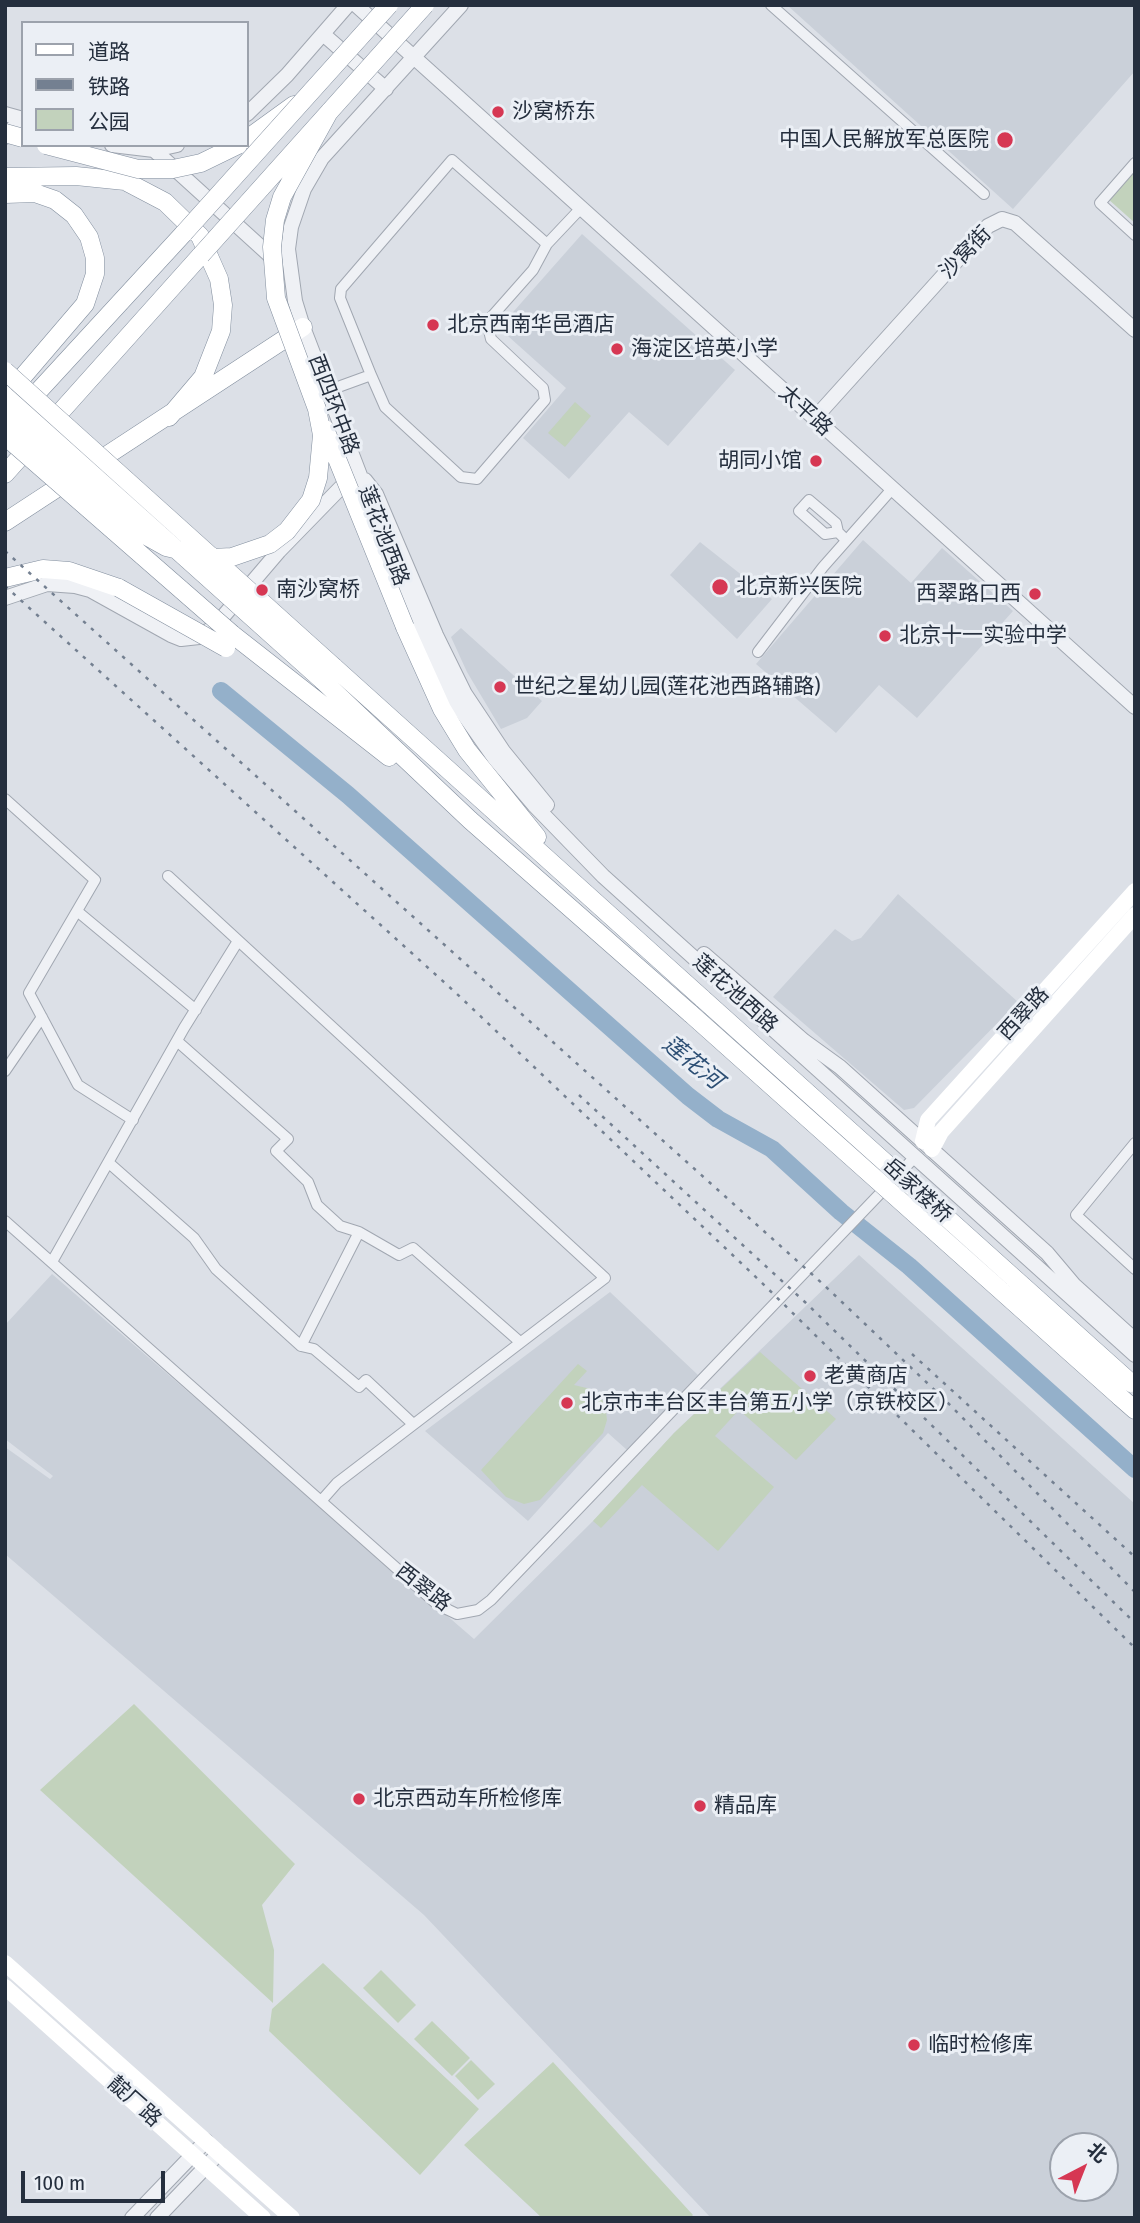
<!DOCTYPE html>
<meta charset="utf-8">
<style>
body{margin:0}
#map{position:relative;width:1140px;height:2223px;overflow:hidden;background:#dce0e7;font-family:"Fira Sans Condensed","Noto Sans SC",sans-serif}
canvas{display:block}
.frame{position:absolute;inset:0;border:7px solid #252f3e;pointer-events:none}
.legend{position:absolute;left:21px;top:21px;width:228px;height:126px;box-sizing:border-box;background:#ebeff5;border:2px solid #9ca2ac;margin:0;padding:9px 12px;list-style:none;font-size:21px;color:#252f3e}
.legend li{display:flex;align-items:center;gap:14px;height:35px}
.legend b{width:35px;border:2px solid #9ca2ac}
.north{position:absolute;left:1049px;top:2132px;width:70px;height:70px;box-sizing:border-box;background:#ebeff5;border:2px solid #9ca2ac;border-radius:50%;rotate:42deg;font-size:19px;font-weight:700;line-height:28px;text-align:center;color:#252f3e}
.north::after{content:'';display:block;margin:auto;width:24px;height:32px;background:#d63753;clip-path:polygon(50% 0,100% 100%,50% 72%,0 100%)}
.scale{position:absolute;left:21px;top:2171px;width:144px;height:32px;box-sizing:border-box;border:4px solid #252f3e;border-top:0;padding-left:9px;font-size:21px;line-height:24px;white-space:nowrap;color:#252f3e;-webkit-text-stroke:5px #ebeff5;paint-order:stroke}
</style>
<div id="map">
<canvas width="1140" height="2223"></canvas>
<div class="frame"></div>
<ul class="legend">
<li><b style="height:9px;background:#fff"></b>道路</li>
<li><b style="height:9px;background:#748091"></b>铁路</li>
<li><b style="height:19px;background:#c2d2bc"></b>公园</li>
</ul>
<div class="north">北</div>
<div class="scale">100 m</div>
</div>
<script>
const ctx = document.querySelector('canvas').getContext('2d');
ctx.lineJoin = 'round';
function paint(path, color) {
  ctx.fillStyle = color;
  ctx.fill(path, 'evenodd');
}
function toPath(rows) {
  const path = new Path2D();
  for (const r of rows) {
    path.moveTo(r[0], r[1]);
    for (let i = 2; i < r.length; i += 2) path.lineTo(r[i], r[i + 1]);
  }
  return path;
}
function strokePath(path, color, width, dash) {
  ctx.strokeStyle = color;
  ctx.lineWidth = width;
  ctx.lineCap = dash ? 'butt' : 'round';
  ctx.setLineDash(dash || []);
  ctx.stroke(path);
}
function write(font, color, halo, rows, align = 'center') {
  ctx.font = font + ' "Fira Sans Condensed","Noto Sans SC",sans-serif';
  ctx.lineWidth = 6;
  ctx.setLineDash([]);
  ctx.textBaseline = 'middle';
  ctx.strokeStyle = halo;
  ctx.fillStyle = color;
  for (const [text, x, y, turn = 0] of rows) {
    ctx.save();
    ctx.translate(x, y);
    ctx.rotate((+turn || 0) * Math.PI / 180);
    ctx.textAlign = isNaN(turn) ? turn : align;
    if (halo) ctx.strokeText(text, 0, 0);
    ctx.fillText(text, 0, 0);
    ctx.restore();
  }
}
const built = toPath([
 [787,5,1135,5,1135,71,1013,209],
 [582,234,735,370,668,446,629,412,569,479,523,438,566,388,499,328],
 [863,540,911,583,942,548,1013,611,917,718,879,685,836,733,756,664],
 [700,542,772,599,737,639,670,575],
 [461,628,542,701,527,718,501,729,467,672,451,637],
 [898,894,1018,1002,914,1108,904,1110,773,997,835,929,852,941,861,938],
 [859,1255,1135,1504,1135,2218,711,2218,424,1915,5,1554,5,1447,50,1479,53,1476,5,1439,5,1325,52,1274,474,1639,593,1521,674,1433],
 [1063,2146,1105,2146,1105,2188,1063,2188],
 [610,1292,698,1375,627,1450,608,1433,528,1521,425,1431]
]);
const green = toPath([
 [1135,170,1135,223,1108,199],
 [575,402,591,416,565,447,548,433],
 [760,1352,836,1419,796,1460,739,1410,715,1436,774,1487,718,1551,642,1485,601,1528,593,1521,674,1433],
 [578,1364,587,1371,574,1385,595,1390,605,1404,607,1420,603,1433,540,1500,524,1504,506,1497,481,1470],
 [134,1704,295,1864,262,1905,274,1950,273,2003,40,1790],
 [323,1963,479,2109,420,2175,269,2031,272,2009],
 [381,1970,416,2005,398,2023,363,1988],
 [432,2021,470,2058,452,2076,414,2039],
 [471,2060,495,2084,478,2100,455,2076],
 [553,2062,693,2215,690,2218,542,2218,464,2145]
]);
const river = toPath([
 [221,691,348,795,688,1096,718,1119,772,1149,841,1212,909,1266,1135,1469]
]);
const minor = toPath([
 [771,5,984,194],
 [1135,163,1100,203,1135,235],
 [371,375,385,407,461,477,477,479,545,400,543,388,491,339,487,322,533,270,547,244],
 [327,391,371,375,340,298,341,289,452,160,547,244,581,208],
 [838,532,825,534,799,511,809,500,836,523,838,532,846,540],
 [758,652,823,567,892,489],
 [5,799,95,880,29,993,78,1085,133,1120],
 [168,876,605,1278,337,1483,322,1500],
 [77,911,196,1010],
 [177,1041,288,1139,276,1151,308,1182,317,1205,340,1226,359,1232],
 [5,1071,42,1017],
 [1135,1143,1076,1215,1135,1269],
 [109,1163,194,1238,216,1269,301,1346,314,1349,359,1387,366,1380,413,1424],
 [5,1221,438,1605,457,1614,478,1610,491,1600,915,1157],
 [53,1260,184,1028,238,941],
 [301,1346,359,1232,399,1255,413,1248,520,1342]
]);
const tertiary = toPath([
 [356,5,1135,707],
 [461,5,322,158,304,189,291,227,288,249,295,301,303,327,423,639,455,702,495,759,534,805,603,876,1135,1355],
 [323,34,386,89],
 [5,114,23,119],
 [247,114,287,75,348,5],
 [5,137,22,118],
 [112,145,154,150,177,145],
 [154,150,275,260],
 [814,419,988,226,1002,219,1015,223,1135,330],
 [365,480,376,494,436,635,465,694,503,751,547,805],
 [5,598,47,584,75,586,90,590,171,635,181,639,199,637,215,626,279,551,352,476],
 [704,954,804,1041,840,1067,1047,1253,1074,1285,1135,1340],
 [132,2218,206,2141],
 [157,2218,219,2153]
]);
const secondary = toPath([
 [923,1141,928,1120,1135,891],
 [932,1149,941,1132,1135,915],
 [5,1963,292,2218],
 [5,1987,263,2218]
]);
const trunk = toPath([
 [247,139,294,105],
 [5,177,76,176,125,181,165,202,200,236,219,279,223,305,221,331,203,377,169,417],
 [5,194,35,193,55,200,74,215,89,237,95,258,95,274,85,304,8,394],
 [23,408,184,233],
 [5,474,201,255],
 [5,522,303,327],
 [5,578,43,569,69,571,119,588],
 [405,627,442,709,467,750,537,837],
 [232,634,389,757],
 [334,667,703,999],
 [322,680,470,820,691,1014],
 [1119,1396,1135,1410]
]);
const rail = toPath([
 [5,551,824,1285,943,1398,1135,1592],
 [5,586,456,993,760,1281,1135,1648],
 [579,1095,806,1303,1135,1623],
 [912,1354,1135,1557]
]);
const trunkBridge = toPath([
 [5,133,23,138],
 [46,145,138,169,173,169,201,163,238,145],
 [184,233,389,5],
 [201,255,425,5],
 [5,371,334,667],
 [5,396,322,680],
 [5,418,106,507,141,533,166,547,212,558,232,557,270,544,287,531,311,500,318,478,322,435,317,409,276,298,272,247,275,220,282,197,329,112],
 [325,429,405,627],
 [5,436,232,634],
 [119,588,226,648],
 [703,999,1131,1383],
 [691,1014,1119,1396]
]);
const markers = [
 [498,112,7,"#d63753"],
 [1005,140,9,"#d63753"],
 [433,325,7,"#d63753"],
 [617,349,7,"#d63753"],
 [816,461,7,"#d63753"],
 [720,587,9,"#d63753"],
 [262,590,7,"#d63753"],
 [1035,594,7,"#d63753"],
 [885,636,7,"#d63753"],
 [500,687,7,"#d63753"],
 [810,1376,7,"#d63753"],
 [567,1403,7,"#d63753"],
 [359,1799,7,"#d63753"],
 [700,1806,7,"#d63753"],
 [914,2045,7,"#d63753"]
];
const poiNames = [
 ["沙窝桥东",512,112],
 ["中国人民解放军总医院",989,140,"right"],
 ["北京西南华邑酒店",447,325],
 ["海淀区培英小学",631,349],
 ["胡同小馆",802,461,"right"],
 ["北京新兴医院",736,587],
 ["南沙窝桥",276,590],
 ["西翠路口西",1021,594,"right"],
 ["北京十一实验中学",899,636],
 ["世纪之星幼儿园(莲花池西路辅路)",514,687],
 ["老黄商店",824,1376],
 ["北京市丰台区丰台第五小学（京铁校区）",581,1403],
 ["北京西动车所检修库",373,1799],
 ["精品库",714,1806],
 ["临时检修库",928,2045]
];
const streetNames = [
 ["沙窝街",966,253,-46],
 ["西四环中路",333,405,69],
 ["太平路",805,411,42],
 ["莲花池西路",383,536,69],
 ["莲花池西路",735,994,42],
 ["西翠路",1024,1014,-48],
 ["岳家楼桥",917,1191,42],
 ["西翠路",423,1588,38],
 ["靛厂路",134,2102,42]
];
const waterNames = [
 ["莲花河",692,1063,39]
];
paint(built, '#cad0d9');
paint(green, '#c2d2bc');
strokePath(river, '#94b0ca', 18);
strokePath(minor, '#a1a7b1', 12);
strokePath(tertiary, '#a1a7b1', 16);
strokePath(trunk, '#828e9e', 19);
strokePath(minor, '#eff1f5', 10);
strokePath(tertiary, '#eff1f5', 14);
strokePath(secondary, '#fff', 16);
strokePath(trunk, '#fff', 18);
strokePath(rail, '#748091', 2.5, [3.5, 7]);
strokePath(trunkBridge, '#828e9e', 19, []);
strokePath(trunkBridge, '#fff', 18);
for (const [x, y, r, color] of markers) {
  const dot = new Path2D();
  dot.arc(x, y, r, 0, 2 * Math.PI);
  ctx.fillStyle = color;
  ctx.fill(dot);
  strokePath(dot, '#ebeff5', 2.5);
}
write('21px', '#252f3e', '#ebeff5', poiNames, 'left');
write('21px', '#252f3e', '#ebeff5', streetNames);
write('italic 23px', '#2d4f74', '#ebeff5', waterNames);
</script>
